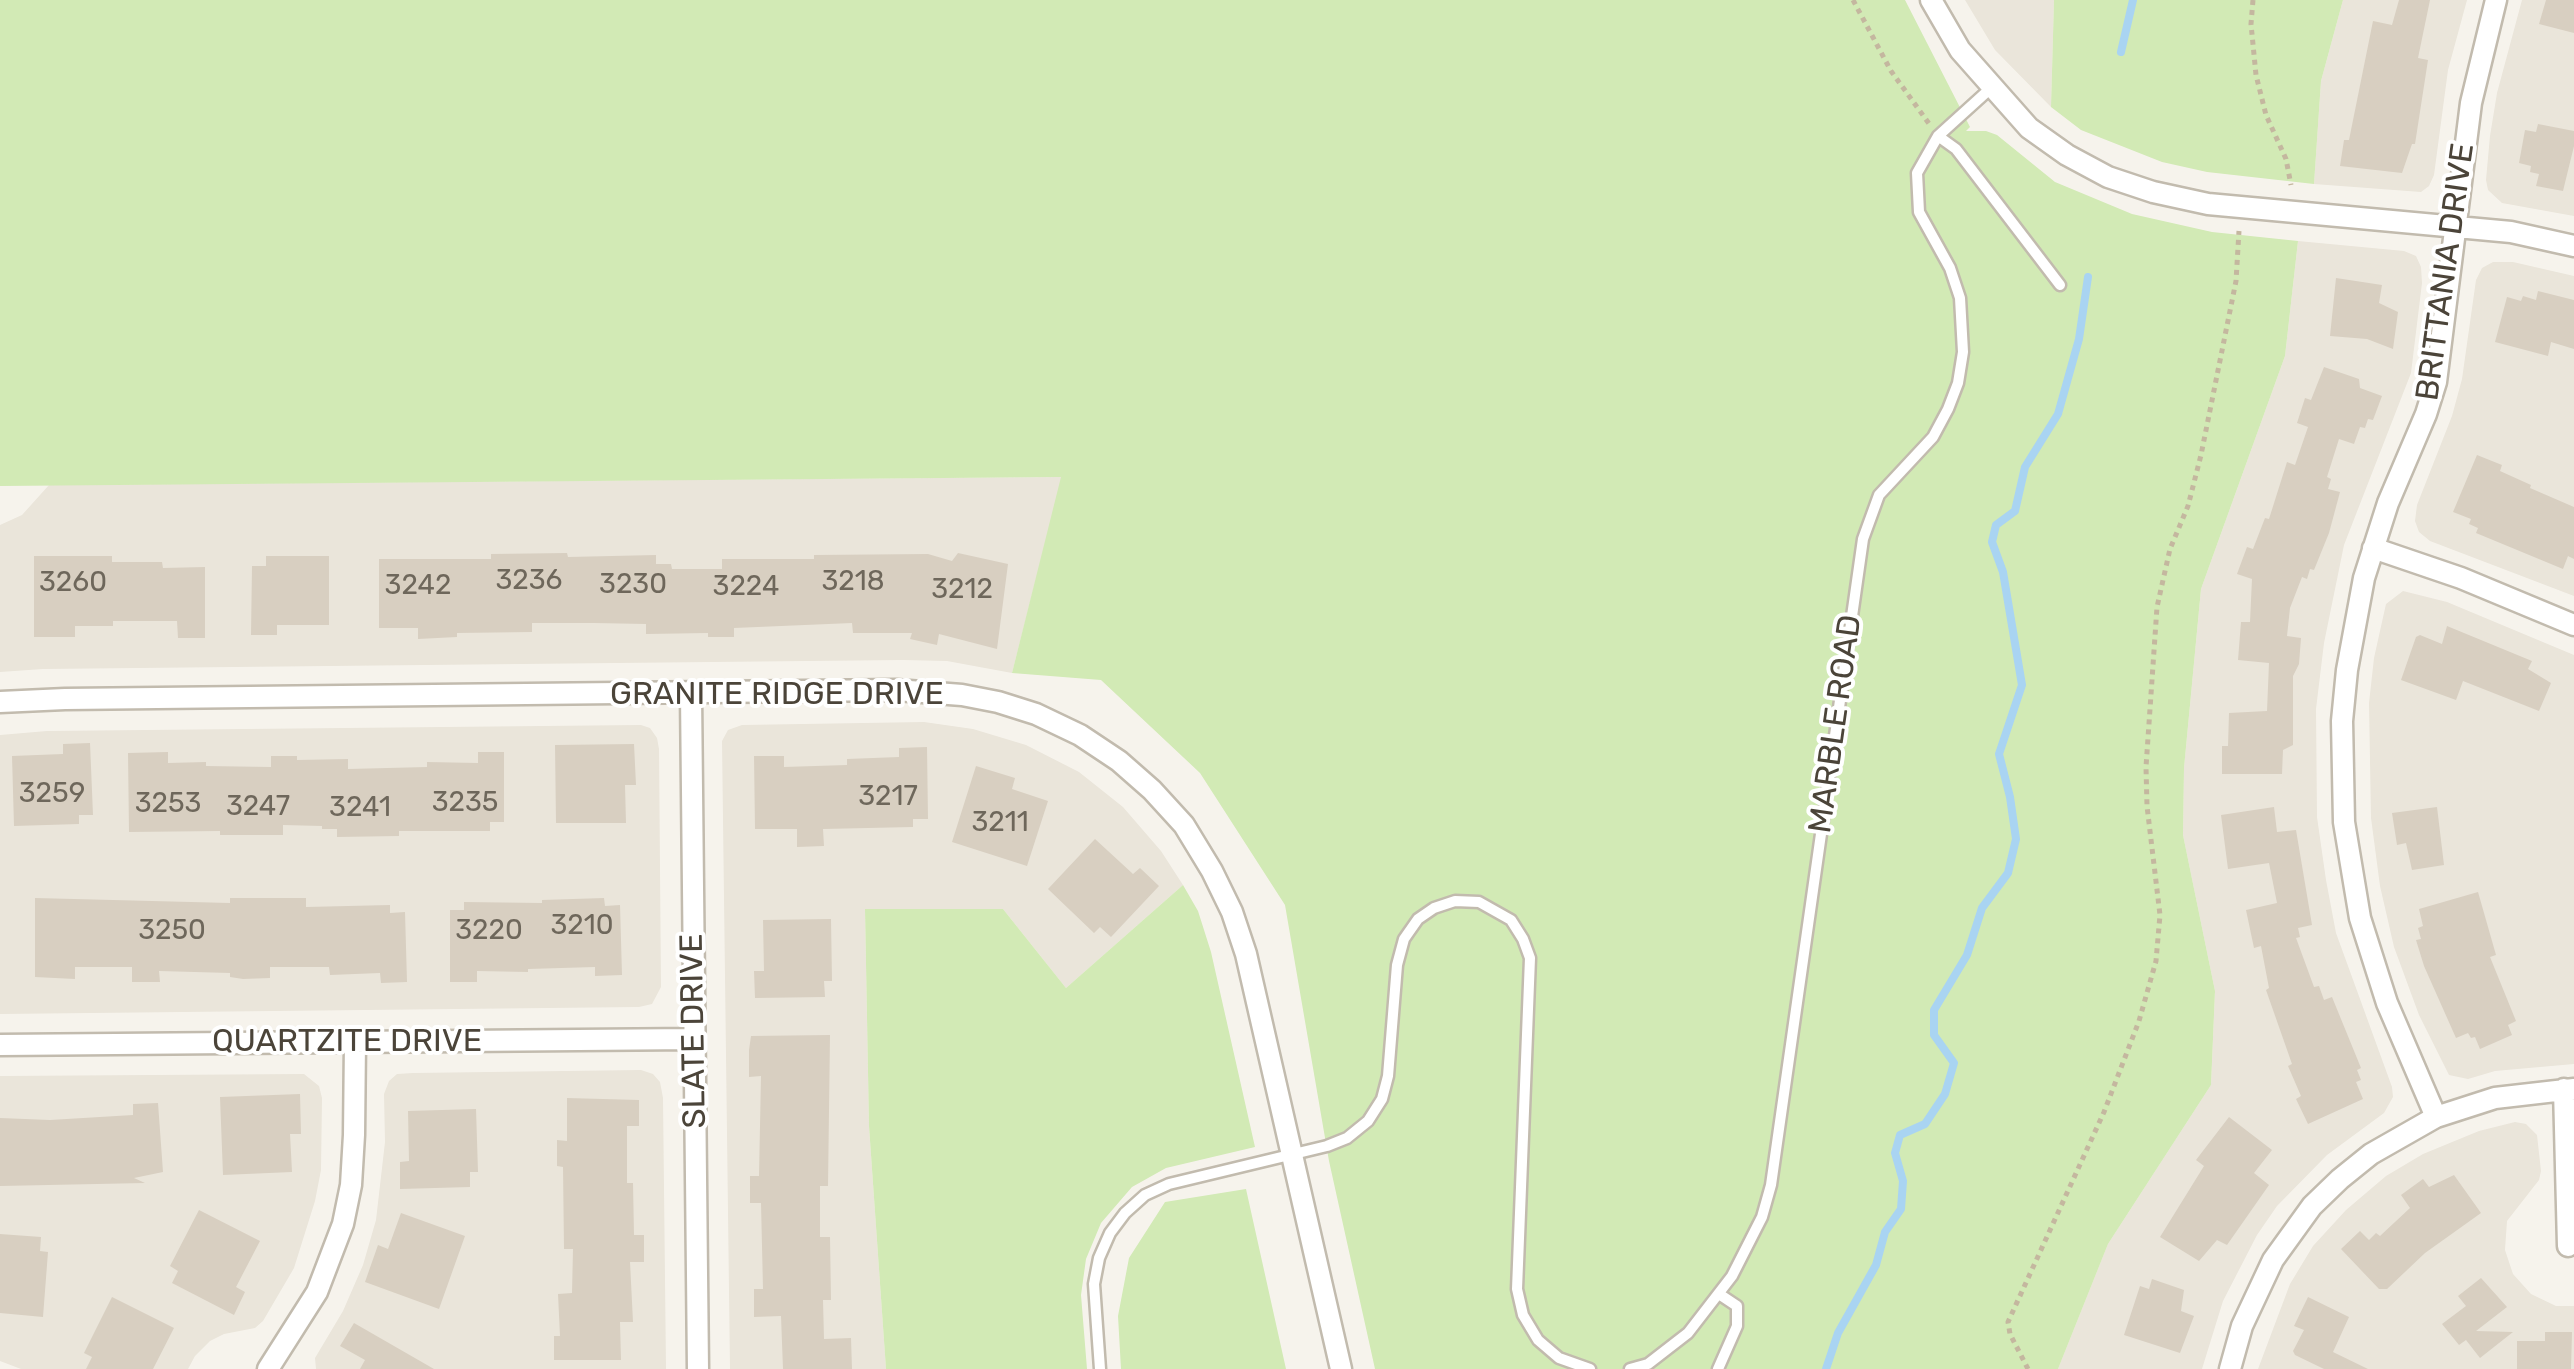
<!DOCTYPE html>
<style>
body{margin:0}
canvas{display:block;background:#f6f3ec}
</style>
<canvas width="2574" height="1369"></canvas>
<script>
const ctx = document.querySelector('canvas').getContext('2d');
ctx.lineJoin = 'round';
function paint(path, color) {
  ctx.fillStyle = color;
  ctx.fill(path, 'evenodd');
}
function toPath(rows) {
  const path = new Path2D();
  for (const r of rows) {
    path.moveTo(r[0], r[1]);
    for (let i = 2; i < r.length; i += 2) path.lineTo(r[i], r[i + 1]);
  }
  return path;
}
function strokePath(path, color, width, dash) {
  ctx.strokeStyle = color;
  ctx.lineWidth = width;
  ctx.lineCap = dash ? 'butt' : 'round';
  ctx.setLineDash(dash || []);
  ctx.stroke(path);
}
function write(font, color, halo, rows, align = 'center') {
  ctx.font = font + ' Rubik,sans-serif';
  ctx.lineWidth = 8;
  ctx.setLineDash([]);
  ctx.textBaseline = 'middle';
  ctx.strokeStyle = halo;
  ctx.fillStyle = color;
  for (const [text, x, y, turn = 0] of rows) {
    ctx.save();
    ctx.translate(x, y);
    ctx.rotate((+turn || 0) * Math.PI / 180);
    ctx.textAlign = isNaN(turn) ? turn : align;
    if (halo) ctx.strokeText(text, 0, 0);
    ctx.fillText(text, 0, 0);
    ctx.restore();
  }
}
const residential = toPath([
 [1965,0,2054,0,2051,107,1995,50],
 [2343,0,2467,0,2448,70,2434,175,2429,186,2421,192,2314,184,2321,81],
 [2522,0,2574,0,2574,216,2502,203,2488,190,2486,180,2490,136,2497,93],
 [2298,241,2404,251,2416,256,2421,267,2422,283,2411,373,2344,545,2324,643,2316,709,2317,817,2326,880,2336,933,2392,1087,2393,1097,2384,1113,2327,1155,2277,1206,2257,1235,2223,1301,2202,1369,2058,1369,2108,1244,2211,1085,2215,991,2183,835,2184,768,2201,589,2285,356],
 [2493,262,2513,262,2574,276,2574,596,2430,541,2419,532,2415,521,2417,505,2452,416,2462,379,2476,280,2482,268],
 [1062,477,1012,673,947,661,903,660,43,669,0,672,0,525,22,515,49,485],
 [2403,591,2447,602,2574,655,2574,1064,2495,1071,2468,1079,2449,1075,2419,1015,2394,947,2380,886,2371,818,2369,703,2374,658,2386,604],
 [924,722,973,729,1026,745,1079,772,1123,807,1161,851,1183,885,1066,988,1003,909,865,910,869,1126,886,1369,730,1369,722,741,728,730,742,725],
 [641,725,650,728,657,738,659,749,661,987,652,1004,639,1007,0,1014,0,735,47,731],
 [641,1070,653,1074,660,1082,663,1098,666,1369,316,1369,315,1358,343,1311,363,1265,376,1220,385,1142,384,1094,389,1081,397,1074,413,1073],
 [304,1074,319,1086,322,1098,321,1170,315,1201,294,1268,263,1321,255,1328,224,1334,210,1341,195,1356,188,1369,21,1369,0,1361,0,1076],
 [2515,1122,2526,1124,2537,1135,2541,1171,2539,1180,2507,1221,2505,1250,2513,1274,2531,1294,2556,1306,2574,1306,2574,1369,2258,1369,2290,1284,2313,1246,2346,1210,2386,1176,2423,1154,2479,1131]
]);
const green = toPath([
 [0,0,1905,0,1970,127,1966,131,1986,131,1997,135,2055,182,2132,214,2212,232,2298,241,2285,356,2201,589,2184,768,2183,835,2215,991,2211,1085,2108,1244,2058,1369,1375,1369,1329,1161,1285,905,1200,773,1101,680,1012,673,1061,477,0,486],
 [2054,0,2343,0,2321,81,2314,184,2207,172,2162,162,2081,130,2051,107],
 [1183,885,1198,911,1211,952,1255,1147,1166,1168,1132,1187,1101,1223,1086,1259,1081,1295,1087,1369,886,1369,869,1126,865,909,1003,909,1066,988],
 [1246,1189,1286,1369,1121,1369,1118,1316,1129,1258,1165,1202]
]);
const stream = toPath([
 [2121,52,2133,0],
 [1826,1369,1838,1333,1876,1265,1885,1232,1901,1209,1903,1181,1895,1153,1900,1135,1925,1124,1945,1094,1954,1063,1934,1035,1934,1010,1967,955,1982,908,2008,873,2016,839,2010,797,1999,754,2022,685,2003,572,1992,542,1996,525,2015,511,2025,467,2058,414,2079,339,2088,277]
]);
const building = toPath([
 [2399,0,2430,0,2418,58,2428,60,2415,144,2412,144,2402,173,2340,166,2344,140,2349,140,2373,21,2392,25],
 [2546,0,2574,0,2574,33,2539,24],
 [2538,124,2574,131,2574,146,2563,191,2536,186,2539,174,2530,172,2531,166,2519,163,2525,130,2536,132],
 [2336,278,2382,285,2379,303,2398,312,2393,349,2367,339,2330,336],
 [2538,291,2574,300,2574,349,2551,342,2548,356,2495,342,2507,297,2521,301,2523,296,2536,300],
 [2324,367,2359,379,2360,388,2382,396,2373,420,2368,419,2365,428,2360,427,2354,444,2339,439,2327,477,2331,479,2328,489,2340,492,2329,533,2314,570,2310,569,2307,579,2302,577,2290,608,2287,636,2301,638,2299,664,2293,676,2293,745,2283,750,2282,774,2222,774,2222,746,2228,746,2229,713,2267,711,2269,663,2238,660,2241,622,2250,622,2252,579,2237,574,2247,547,2253,549,2265,518,2269,519,2287,462,2295,465,2308,427,2297,423,2305,398,2311,400],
 [2477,455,2502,465,2500,471,2531,485,2530,488,2574,507,2574,559,2568,556,2563,569,2476,533,2478,528,2469,524,2471,519,2453,512],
 [567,553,568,557,656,555,656,564,671,564,672,569,722,569,722,559,814,559,814,555,928,554,952,561,958,553,1008,564,997,649,939,634,937,645,910,639,912,633,853,633,852,623,734,628,734,637,708,637,708,633,646,634,646,624,594,623,532,623,532,632,457,633,457,637,418,639,418,628,379,628,379,559,491,559,491,554],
 [34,556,112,556,112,562,162,562,163,568,205,567,205,638,178,638,177,621,113,621,113,626,75,626,75,637,34,637],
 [266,556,329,556,329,625,277,625,277,635,251,635,252,566,266,566],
 [2447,626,2532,661,2528,669,2551,683,2539,711,2463,681,2456,700,2401,680,2416,637,2420,635,2442,644],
 [90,743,93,815,79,815,79,824,14,826,12,756,63,754,63,744],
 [634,744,636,785,625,785,626,823,556,823,555,745],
 [927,747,928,819,913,819,913,827,823,829,824,846,797,847,797,829,755,829,754,756,784,756,784,767,847,765,847,759,899,757,899,748],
 [168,752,168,763,206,762,206,766,271,767,271,756,297,756,297,760,348,759,348,769,427,767,427,762,478,763,478,752,504,752,504,822,490,822,490,831,399,831,399,836,337,837,337,829,322,829,322,826,283,825,283,835,220,835,220,831,129,832,128,753],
 [976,766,1015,778,1012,789,1048,801,1027,866,952,842],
 [2274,807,2277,832,2296,830,2312,925,2298,928,2300,937,2296,938,2314,987,2319,986,2324,1000,2332,997,2361,1068,2357,1070,2361,1080,2356,1082,2363,1099,2308,1124,2296,1099,2301,1096,2288,1066,2292,1064,2266,990,2269,988,2261,946,2254,948,2246,910,2277,903,2269,863,2228,869,2221,815],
 [2437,807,2444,865,2412,870,2406,843,2397,845,2392,813],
 [1095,839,1133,874,1140,868,1159,886,1111,937,1100,927,1094,933,1048,889],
 [2478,892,2496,955,2490,957,2516,1021,2508,1025,2512,1035,2480,1049,2475,1037,2471,1038,2468,1033,2456,1038,2424,966,2416,940,2421,939,2418,928,2423,926,2419,909],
 [35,898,230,903,230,898,306,898,306,907,390,905,390,913,405,912,407,982,381,983,380,973,330,975,329,967,270,967,270,978,243,979,230,977,230,973,159,971,160,982,132,982,132,967,75,967,75,979,35,977],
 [604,898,605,906,620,905,622,975,595,976,595,967,528,969,528,972,477,971,477,982,450,982,450,910,464,910,464,902,542,903,542,900],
 [831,919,832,981,824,981,825,997,755,998,754,971,764,971,763,920],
 [830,1035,828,1186,820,1186,820,1237,830,1237,831,1300,823,1300,824,1339,851,1338,852,1369,783,1369,781,1316,754,1317,754,1289,763,1289,761,1203,750,1203,750,1176,759,1176,761,1076,749,1077,749,1050,751,1036],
 [300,1094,301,1134,290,1134,292,1172,223,1175,220,1097],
 [567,1098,639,1100,639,1126,627,1126,627,1183,633,1183,634,1235,644,1235,644,1262,630,1262,633,1322,620,1322,621,1360,554,1360,554,1336,560,1336,558,1294,572,1293,573,1249,564,1249,563,1167,557,1166,557,1140,567,1141],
 [158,1103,163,1172,134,1178,145,1183,0,1186,0,1118,50,1120,133,1115,133,1104],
 [476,1109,478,1172,470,1172,470,1187,400,1189,400,1162,409,1161,408,1111],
 [2229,1117,2272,1150,2254,1173,2269,1185,2227,1245,2217,1240,2199,1261,2160,1237,2204,1166,2196,1160],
 [2454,1175,2481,1213,2425,1253,2387,1289,2379,1289,2341,1249,2360,1231,2369,1240,2376,1233,2380,1236,2410,1208,2401,1195,2423,1179,2429,1187],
 [199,1210,260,1241,236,1287,245,1292,234,1315,172,1283,178,1271,170,1266],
 [401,1213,465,1236,439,1309,365,1282,378,1245,388,1249],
 [0,1234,41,1237,40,1251,48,1252,43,1317,0,1313],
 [2481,1278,2507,1307,2476,1331,2513,1332,2480,1358,2466,1340,2459,1345,2442,1324,2466,1306,2458,1296],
 [2152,1279,2184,1290,2181,1311,2194,1316,2180,1353,2124,1335,2140,1286,2149,1289],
 [112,1297,174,1328,153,1369,86,1369,92,1357,84,1353],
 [2308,1297,2349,1317,2333,1352,2368,1369,2324,1369,2295,1355,2293,1351,2304,1330,2294,1326],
 [354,1323,434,1369,360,1369,365,1360,340,1346],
 [2545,1332,2572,1332,2571,1369,2517,1369,2517,1341,2545,1341]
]);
const path = toPath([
 [1853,0,1891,71,1930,125],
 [2253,0,2251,24,2256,75,2266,115,2286,159,2291,185],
 [2028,1369,2010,1334,2008,1322,2104,1112,2139,1021,2156,961,2160,915,2147,806,2146,767,2157,607,2170,549,2188,506,2201,455,2236,281,2239,231]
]);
const service = toPath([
 [1938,136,1956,149,2060,285],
 [1100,1369,1094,1284,1099,1258,1110,1233,1125,1213,1145,1195,1169,1184,1327,1146,1347,1138,1368,1121,1382,1099,1388,1076,1397,965,1404,939,1418,919,1434,908,1455,901,1479,902,1511,920,1523,939,1530,958,1517,1289,1523,1315,1538,1340,1559,1358,1590,1369],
 [1630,1369,1648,1364,1688,1333,1732,1276,1762,1217,1771,1185,1863,539,1879,495,1933,437,1948,409,1958,383,1963,352,1960,298,1950,268,1919,212,1917,173,1938,136,1991,88],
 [1718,1369,1737,1326,1737,1306,1719,1294]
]);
const minor = toPath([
 [1931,0,1960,50,2029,128,2067,155,2108,177,2153,192,2208,204,2511,232,2574,246],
 [2373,548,2461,578,2574,625],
 [691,694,698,1369],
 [0,702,65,699,896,690,962,695,998,702,1036,714,1080,735,1119,761,1152,790,1184,825,1212,871,1232,912,1246,954,1341,1369],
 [0,1045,694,1039],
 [2564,1089,2568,1246],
 [2436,1117,2387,1003,2360,918,2344,822,2342,721,2347,670,2364,578,2388,503,2426,414,2436,382,2471,103,2496,0],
 [268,1369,317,1292,343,1224,351,1185,354,1135,355,1042],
 [2230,1369,2242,1326,2273,1260,2312,1206,2340,1179,2371,1154,2436,1117,2495,1098,2574,1089]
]);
const numberNames = [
 ["3236",529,581],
 ["3218",853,582],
 ["3260",73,583],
 ["3230",633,585],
 ["3242",418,586],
 ["3224",746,587],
 ["3212",962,590],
 ["3259",52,794],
 ["3217",888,797],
 ["3235",465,803],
 ["3253",168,804],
 ["3247",258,807],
 ["3241",360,808],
 ["3211",1000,823],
 ["3210",582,926],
 ["3250",172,931],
 ["3220",489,931]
];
const streetNames = [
 ["BRITTANIA DRIVE",2446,272,-82],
 ["GRANITE RIDGE DRIVE",777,695],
 ["MARBLE ROAD",1836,724,-82],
 ["SLATE DRIVE",694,1031,-91],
 ["QUARTZITE DRIVE",347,1042]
];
paint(residential, '#eae5da');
paint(green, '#d2eab5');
strokePath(stream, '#a9d4f2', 8);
paint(building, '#d8cfc1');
strokePath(service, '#c2bbae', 15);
strokePath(minor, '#c2bbae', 25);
strokePath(path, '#c4b79f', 5, [5, 5]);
strokePath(service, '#fff', 10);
strokePath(minor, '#fff', 20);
write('28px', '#6e675b', null, numberNames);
write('32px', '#4b4439', '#fff', streetNames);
</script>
